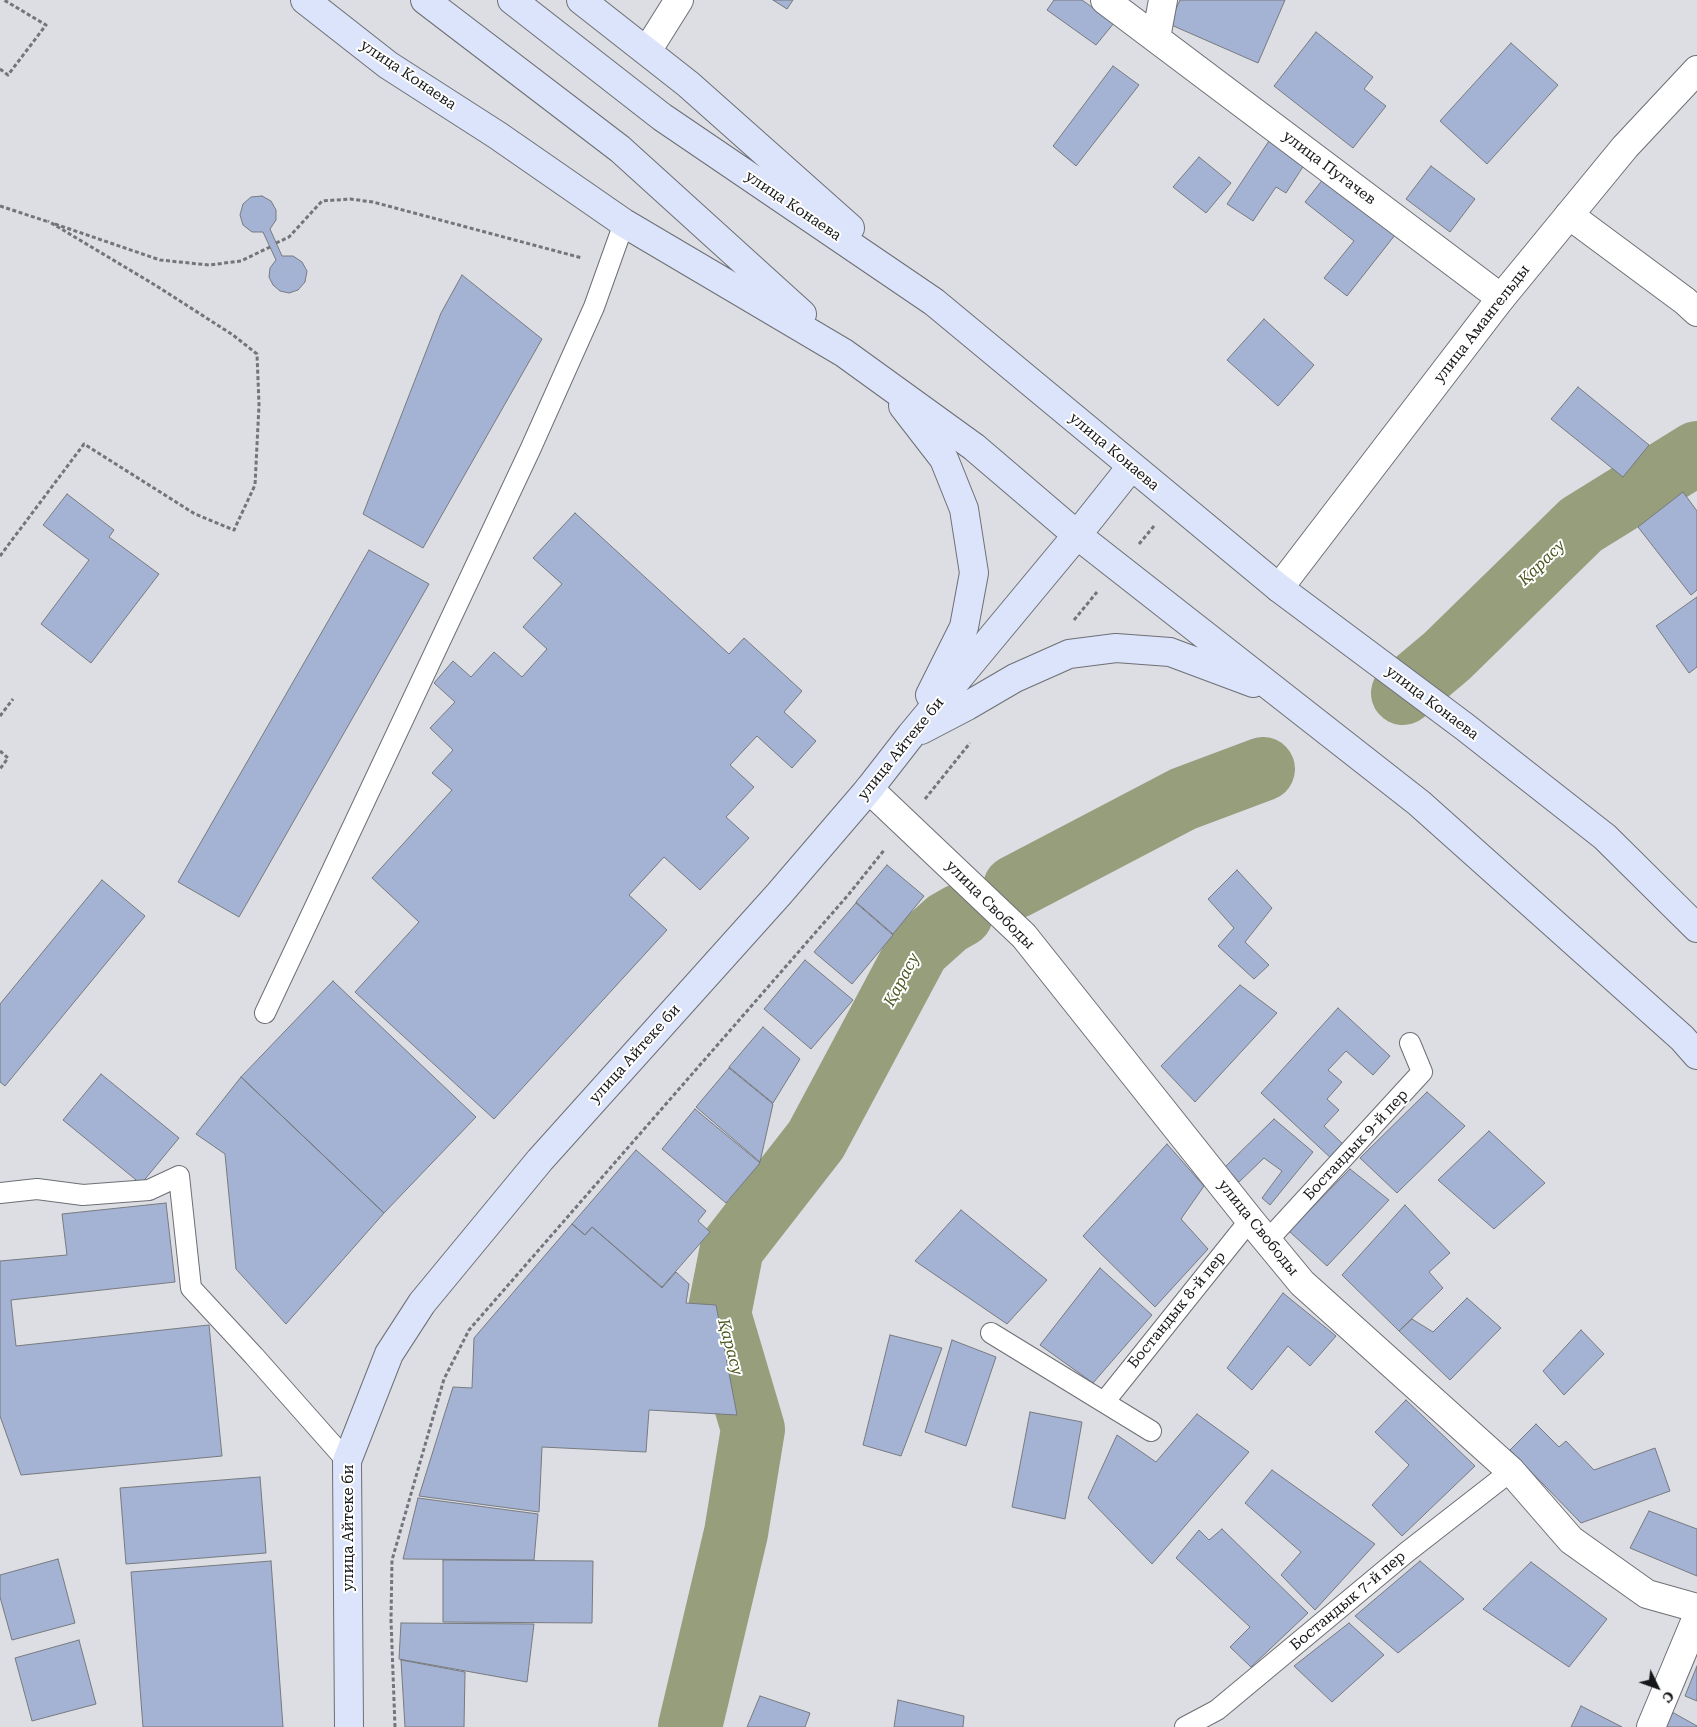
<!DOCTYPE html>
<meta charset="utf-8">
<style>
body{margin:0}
#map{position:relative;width:1697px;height:1727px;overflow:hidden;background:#dcdee4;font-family:"Roboto Serif",serif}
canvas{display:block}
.north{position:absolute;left:1632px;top:1662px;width:50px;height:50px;-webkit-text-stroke:4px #fff;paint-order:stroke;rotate:132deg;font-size:14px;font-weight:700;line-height:20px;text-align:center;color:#161719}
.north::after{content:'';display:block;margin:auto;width:18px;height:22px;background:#161719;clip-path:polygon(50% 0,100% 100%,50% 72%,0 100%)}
</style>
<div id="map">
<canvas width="1697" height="1727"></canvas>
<div class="north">С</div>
</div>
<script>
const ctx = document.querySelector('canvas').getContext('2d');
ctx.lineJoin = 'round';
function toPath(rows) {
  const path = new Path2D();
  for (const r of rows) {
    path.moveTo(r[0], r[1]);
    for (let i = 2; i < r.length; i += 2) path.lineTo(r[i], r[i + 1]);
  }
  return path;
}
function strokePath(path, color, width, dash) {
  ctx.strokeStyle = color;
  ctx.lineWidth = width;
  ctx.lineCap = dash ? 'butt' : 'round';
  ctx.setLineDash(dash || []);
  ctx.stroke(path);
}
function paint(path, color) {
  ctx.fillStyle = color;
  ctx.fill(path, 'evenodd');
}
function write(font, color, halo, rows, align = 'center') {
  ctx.font = font + ' "Roboto Serif",serif';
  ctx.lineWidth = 4;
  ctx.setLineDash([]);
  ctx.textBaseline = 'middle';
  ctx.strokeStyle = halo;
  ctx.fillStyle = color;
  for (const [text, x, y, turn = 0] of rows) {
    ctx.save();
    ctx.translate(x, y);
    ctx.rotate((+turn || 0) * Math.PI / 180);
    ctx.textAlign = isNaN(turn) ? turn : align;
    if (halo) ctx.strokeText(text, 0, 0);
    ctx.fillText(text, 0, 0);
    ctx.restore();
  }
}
const river = toPath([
 [1403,693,1447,656,1581,525,1697,453],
 [1015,887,1183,799,1263,769],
 [690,1727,736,1533,753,1429,719,1314,732,1248,816,1140,918,949,947,923,961,915]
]);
const building = toPath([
 [773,0,793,0,787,9,773,0],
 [1054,0,1082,0,1114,23,1096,45,1047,10,1054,0],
 [1180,0,1285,0,1258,63,1169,24,1180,0],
 [1316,32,1373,77,1364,89,1386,106,1353,148,1274,86,1316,32],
 [1511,43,1558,85,1487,164,1440,121,1511,43],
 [1113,66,1139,85,1076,166,1053,146,1113,66],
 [1271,138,1306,162,1286,193,1276,187,1253,221,1227,204,1271,138],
 [1199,157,1231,183,1206,213,1173,187,1199,157],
 [1431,166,1475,199,1450,232,1406,199,1431,166],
 [1324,178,1395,235,1347,296,1324,278,1354,241,1305,202,1324,178],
 [262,196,271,201,276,210,276,220,270,229,282,256,293,256,302,262,307,271,305,282,298,290,289,293,280,291,273,285,269,277,270,268,276,260,263,232,252,232,243,225,240,215,243,204,251,197,262,196],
 [462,275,542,339,423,548,363,514,441,313,462,275],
 [1264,319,1314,365,1278,406,1227,360,1264,319],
 [1578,387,1649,445,1623,477,1551,419,1578,387],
 [1683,492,1697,511,1697,590,1691,595,1638,527,1683,492],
 [67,494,114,530,109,537,159,574,91,663,41,624,89,560,43,525,67,494],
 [575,513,729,654,744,638,802,691,784,712,816,741,792,768,757,736,730,765,754,787,726,817,749,838,700,890,664,857,629,895,667,930,494,1119,355,992,419,922,372,878,452,790,432,773,453,750,430,728,455,702,434,683,453,661,471,677,494,652,522,677,547,649,523,627,562,584,533,558,575,513],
 [369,550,429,584,239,917,178,882,369,550],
 [1697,597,1697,667,1689,673,1656,626,1697,597],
 [887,865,924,896,893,934,856,902,887,865],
 [1237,870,1272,908,1245,942,1269,965,1254,979,1218,946,1234,928,1208,899,1237,870],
 [102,880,145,916,5,1086,0,1082,0,1004,102,880],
 [856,903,893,935,852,984,814,952,856,903],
 [805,960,853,1000,811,1049,764,1009,805,960],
 [333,981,476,1117,384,1213,241,1077,333,981],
 [1240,985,1277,1013,1195,1102,1161,1066,1240,985],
 [1338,1008,1390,1056,1373,1075,1346,1051,1328,1070,1342,1082,1327,1099,1339,1110,1324,1126,1345,1146,1333,1160,1261,1093,1338,1008],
 [763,1027,800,1059,773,1103,729,1067,763,1027],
 [729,1068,773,1104,760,1162,696,1107,729,1068],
 [101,1074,179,1138,141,1184,63,1120,101,1074],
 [241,1077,384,1213,286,1324,236,1269,225,1154,196,1134,241,1077],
 [1427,1092,1465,1126,1397,1193,1360,1158,1427,1092],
 [695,1109,760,1163,726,1203,662,1149,695,1109],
 [1274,1119,1313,1152,1270,1205,1262,1198,1282,1171,1264,1158,1239,1182,1225,1167,1274,1119],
 [1489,1131,1545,1183,1494,1229,1438,1180,1489,1131],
 [1167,1144,1204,1186,1181,1219,1208,1249,1155,1307,1083,1236,1167,1144],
 [636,1150,706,1211,698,1221,710,1232,662,1287,592,1227,585,1235,572,1224,636,1150],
 [1350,1169,1389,1200,1327,1266,1289,1231,1350,1169],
 [166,1203,175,1282,11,1300,16,1346,209,1325,222,1456,21,1475,0,1416,0,1261,67,1255,62,1214,166,1203],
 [1405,1205,1450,1253,1429,1272,1443,1288,1399,1331,1342,1275,1405,1205],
 [961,1210,1047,1280,1007,1324,915,1261,961,1210],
 [572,1224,585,1235,592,1227,662,1288,676,1272,689,1284,686,1303,716,1305,737,1415,649,1410,646,1452,542,1447,539,1512,419,1496,453,1387,472,1388,474,1338,572,1224],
 [1100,1268,1152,1315,1093,1383,1040,1345,1100,1268],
 [1283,1293,1336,1336,1310,1366,1288,1346,1252,1390,1227,1368,1283,1293],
 [1467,1298,1501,1328,1450,1380,1399,1331,1412,1319,1433,1332,1467,1298],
 [1581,1330,1604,1354,1564,1395,1543,1371,1581,1330],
 [890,1335,942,1348,901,1456,863,1445,890,1335],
 [952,1340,996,1357,966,1446,925,1432,952,1340],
 [1406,1400,1475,1466,1402,1536,1372,1505,1409,1465,1375,1432,1406,1400],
 [1030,1412,1082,1422,1065,1519,1012,1507,1030,1412],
 [1197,1414,1249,1452,1152,1564,1088,1498,1117,1435,1156,1462,1197,1414],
 [1536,1424,1559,1447,1566,1441,1594,1470,1655,1448,1670,1491,1581,1523,1510,1450,1536,1424],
 [1272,1470,1375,1544,1315,1610,1281,1575,1301,1552,1245,1503,1272,1470],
 [260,1477,266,1553,126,1564,120,1488,260,1477],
 [418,1498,538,1514,534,1560,403,1559,418,1498],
 [1649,1511,1697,1529,1697,1576,1630,1548,1649,1511],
 [1222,1529,1308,1613,1251,1667,1230,1647,1250,1627,1176,1558,1199,1530,1209,1540,1222,1529],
 [58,1559,75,1623,12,1640,0,1597,0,1575,58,1559],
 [443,1560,593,1561,592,1623,443,1622,443,1560],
 [271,1561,283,1727,143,1727,131,1572,271,1561],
 [1420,1561,1464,1599,1398,1653,1355,1616,1420,1561],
 [1531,1562,1607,1619,1569,1667,1483,1609,1531,1562],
 [401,1623,534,1624,527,1682,399,1659,401,1623],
 [1349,1623,1384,1655,1332,1702,1294,1666,1349,1623],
 [79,1640,96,1704,32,1721,15,1658,79,1640],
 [401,1660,465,1672,464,1727,405,1727,401,1660],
 [1697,1666,1697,1701,1685,1696,1697,1666],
 [760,1696,810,1713,805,1727,747,1727,760,1696],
 [898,1700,964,1716,963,1727,894,1727,898,1700],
 [1581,1706,1622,1727,1571,1727,1581,1706],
 [1672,1712,1697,1726,1697,1727,1666,1727,1672,1712]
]);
const path = toPath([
 [0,69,8,75,46,25,4,0],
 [0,206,49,222],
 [55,224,160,260,209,265,241,261,270,247],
 [276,243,289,237,322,201,350,199,373,202,582,258],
 [1139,544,1154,526],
 [0,556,84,444,195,514,234,530,255,485,259,405,257,354,233,335,155,285,48,221],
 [1074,620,1097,592],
 [0,716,13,699],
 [0,751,8,758,0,769],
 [925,799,970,743],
 [395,1727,391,1620,392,1560,444,1379,469,1330,849,894,885,849]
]);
const service = toPath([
 [265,1013,530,450,594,307,624,223],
 [0,1193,37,1189,83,1195,149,1190,179,1176,191,1288,254,1356,347,1461],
 [1267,1241,1422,1072,1410,1043],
 [991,1333,1151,1431],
 [1105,1401,1250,1220],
 [1185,1727,1217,1710,1407,1552,1511,1471]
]);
const minor = toPath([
 [1105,0,1501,298],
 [1156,38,1163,0],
 [647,51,679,0],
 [1569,215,1685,301,1697,312],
 [869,789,1024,936,1250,1220,1302,1283,1511,1471,1571,1540,1647,1594,1697,1608],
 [1651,1727,1697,1617]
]);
const tertiary = toPath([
 [1279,588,1501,298,1625,147,1697,70]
]);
const secondary = toPath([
 [305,0,388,65,497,135,624,223,844,353,974,447,1077,535,1419,803,1682,1038,1697,1055],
 [425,0,620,149,802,314],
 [512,0,662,117,934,302,1279,588,1465,727,1605,837,1697,928],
 [581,0,688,84,850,228],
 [903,406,944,459,964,509,974,573,964,627,930,695],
 [921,730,967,706,1015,678,1069,654,1116,648,1170,652,1253,683],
 [349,1727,347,1461,389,1354,422,1303,540,1160,779,894,869,789,911,735,1077,535,1131,467]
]);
const streetNames = [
 ["улица Конаева",408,75,34],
 ["улица Пугачев",1329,168,37],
 ["улица Конаева",793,206,34],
 ["улица Амангельды",1482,324,-52],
 ["улица Конаева",1114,452,40],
 ["улица Конаева",1432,703,37],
 ["улица Айтеке би",901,749,-51],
 ["улица Свободы",990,905,45],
 ["улица Айтеке би",635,1054,-48],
 ["Бостандык 9-й пер",1356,1145,-47],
 ["улица Свободы",1258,1228,51],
 ["Бостандык 8-й пер",1177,1310,-51],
 ["улица Айтеке би",349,1528,-90],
 ["Бостандык 7-й пер",1348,1601,-40]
];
const waterNames = [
 ["Қарасу",1542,563,-44],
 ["Қарасу",902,980,-62],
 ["Қарасу",730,1347,75]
];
strokePath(river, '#969e7c', 64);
paint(building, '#a4b3d3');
strokePath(building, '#777a7e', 1);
strokePath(service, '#6d6f74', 22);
strokePath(minor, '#6d6f74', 30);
strokePath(tertiary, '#6d6f74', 30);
strokePath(secondary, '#6d6f74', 30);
strokePath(path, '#737579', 3, [4, 2.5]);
strokePath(service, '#fff', 20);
strokePath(minor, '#fff', 28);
strokePath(tertiary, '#fff', 28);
strokePath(secondary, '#dbe4fa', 28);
write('15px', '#161719', '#fff', streetNames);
write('italic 16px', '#4c5721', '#fff', waterNames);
</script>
